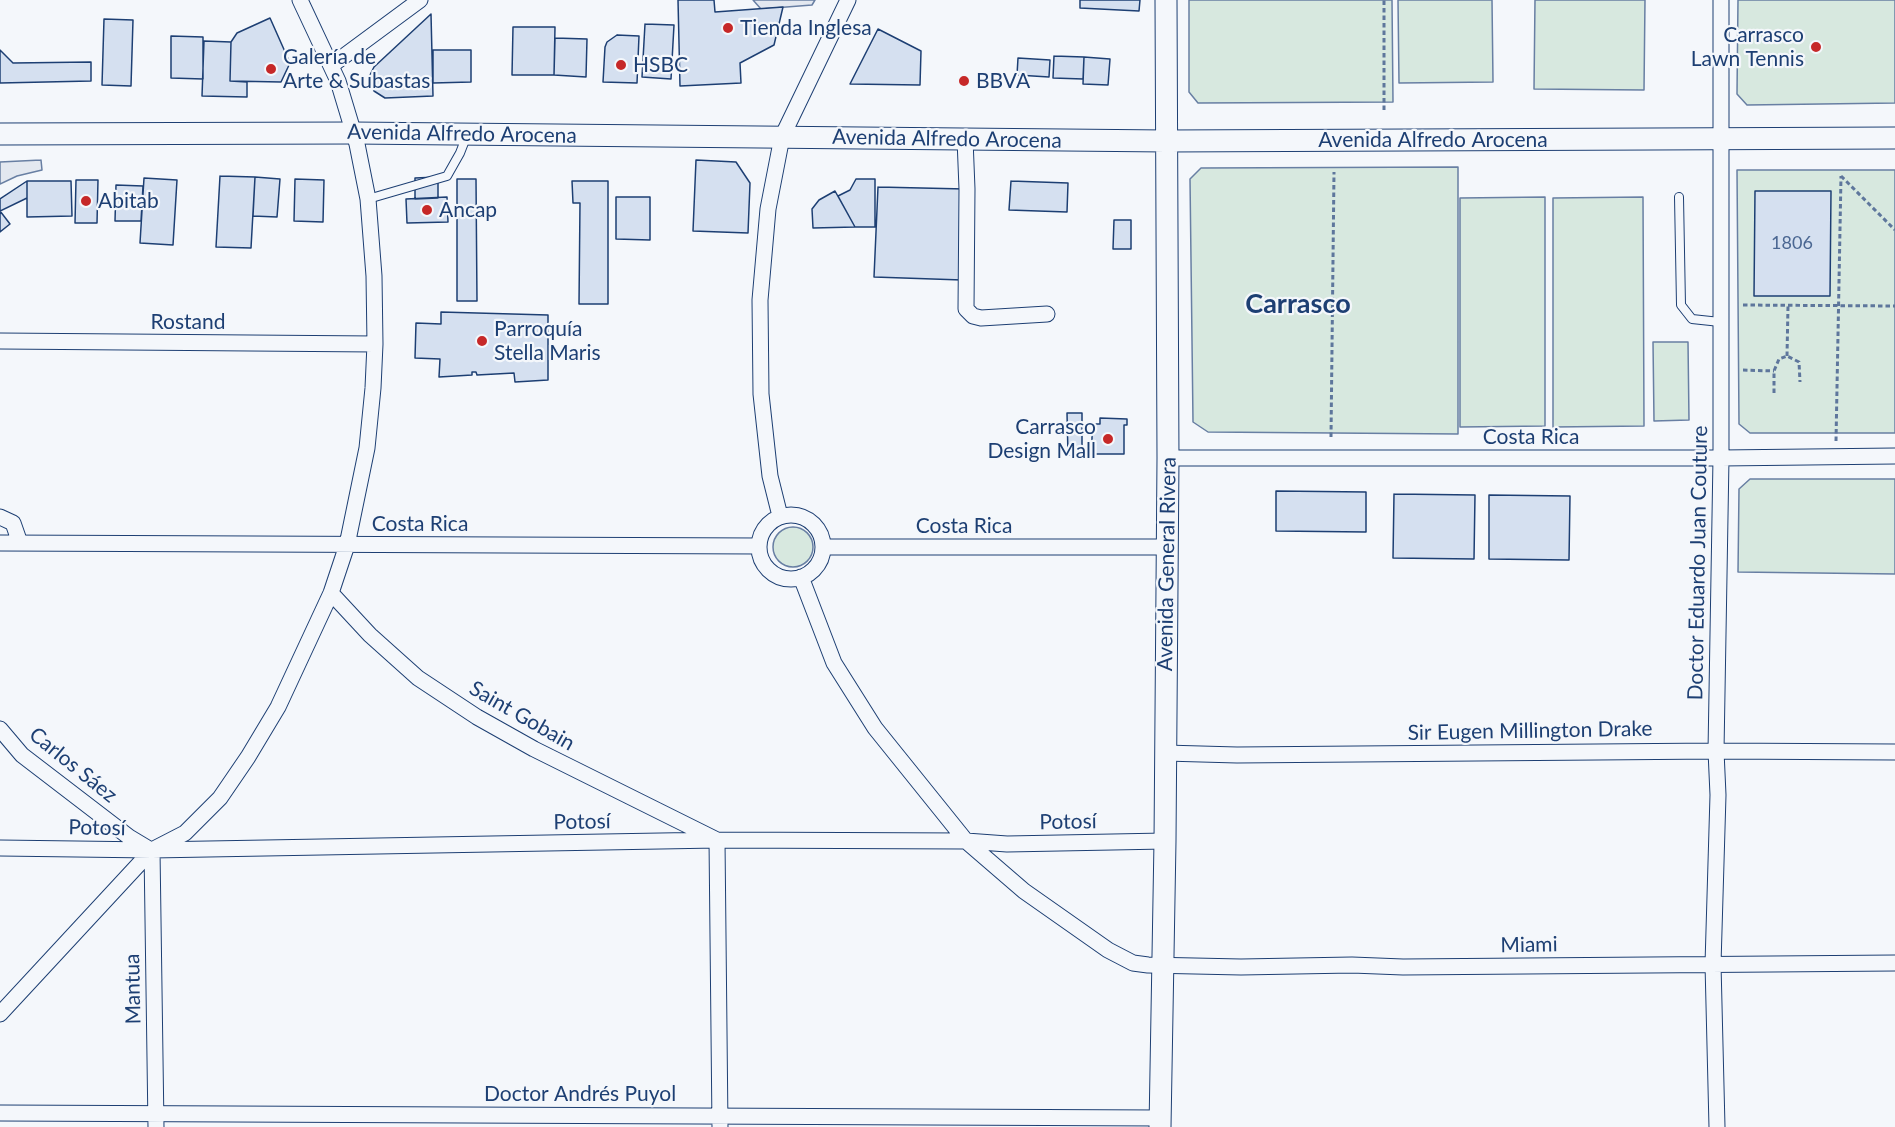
<!DOCTYPE html>
<meta charset="utf-8">
<style>
body{margin:0}
canvas{display:block;background:#f4f7fb}
</style>
<canvas width="1895" height="1127"></canvas>
<script>
const ctx = document.querySelector('canvas').getContext('2d');
ctx.lineJoin = 'round';
function paint(path, color) {
  ctx.fillStyle = color;
  ctx.fill(path, 'evenodd');
}
function toPath(rows) {
  const path = new Path2D();
  for (const r of rows) {
    if (r.length === 3) {
      path.moveTo(r[0] + r[2], r[1]);
      path.arc(r[0], r[1], r[2], 0, 2 * Math.PI);
      continue;
    }
    path.moveTo(r[0], r[1]);
    for (let i = 2; i < r.length; i += 2) path.lineTo(r[i], r[i + 1]);
  }
  return path;
}
function strokePath(path, color, width, dash) {
  ctx.strokeStyle = color;
  ctx.lineWidth = width;
  ctx.lineCap = dash ? 'butt' : 'round';
  ctx.setLineDash(dash || []);
  ctx.stroke(path);
}
function write(font, color, halo, rows, align = 'center') {
  ctx.font = font + ' Lato,sans-serif';
  ctx.lineWidth = 4.5;
  ctx.setLineDash([]);
  ctx.textBaseline = 'middle';
  ctx.strokeStyle = halo;
  ctx.fillStyle = color;
  for (const [text, x, y, turn = 0] of rows) {
    ctx.save();
    ctx.translate(x, y);
    ctx.rotate((+turn || 0) * Math.PI / 180);
    ctx.textAlign = isNaN(turn) ? turn : align;
    if (halo) ctx.strokeText(text, 0, 0);
    ctx.fillText(text, 0, 0);
    ctx.restore();
  }
}
const green = toPath([
 [1189,0,1392,0,1393,102,1198,103,1189,92,1189,0],
 [1398,0,1492,0,1493,82,1399,83,1398,0],
 [1535,0,1645,0,1644,90,1534,89,1535,0],
 [1738,0,1895,0,1895,103,1747,105,1737,94,1738,0],
 [1458,167,1458,434,1208,432,1193,422,1190,179,1201,168,1458,167],
 [1737,170,1895,170,1895,433,1750,433,1739,424,1737,170],
 [1545,197,1545,426,1460,427,1460,198,1545,197],
 [1643,197,1644,426,1553,427,1553,198,1643,197],
 [1653,342,1688,342,1689,420,1654,421,1653,342],
 [1750,479,1895,479,1895,574,1738,572,1739,489,1750,479],
 [793,547,20]
]);
const parking = toPath([
 [753,0,815,0,812,5,761,9,753,0],
 [41,160,42,170,17,176,0,184,0,162,41,160]
]);
const building = toPath([
 [678,0,714,0,715,12,783,7,774,45,740,63,741,83,680,86,678,0],
 [1080,0,1140,0,1139,11,1080,8,1080,0],
 [431,14,433,96,385,98,374,91,371,83,370,75,374,67,431,14],
 [270,18,290,63,281,82,230,81,231,42,237,33,270,18],
 [104,19,133,20,131,86,102,85,104,19],
 [645,24,674,25,671,79,642,77,645,24],
 [513,27,555,27,554,75,512,75,513,27],
 [878,29,921,51,920,85,850,84,878,29],
 [617,35,639,36,637,83,603,82,605,47,607,42,617,35],
 [171,36,203,37,203,79,171,78,171,36],
 [555,38,587,39,586,77,554,75,555,38],
 [204,41,231,42,230,81,247,82,247,97,202,96,204,41],
 [0,50,13,63,91,62,91,81,0,83,0,50],
 [433,50,471,50,471,82,433,83,433,50],
 [1054,56,1084,57,1083,79,1053,78,1054,56],
 [1084,57,1110,59,1108,85,1083,84,1084,57],
 [1018,58,1050,60,1049,77,1017,75,1018,58],
 [696,160,736,162,750,183,748,233,693,231,696,160],
 [220,176,255,177,251,248,216,247,220,176],
 [255,177,280,179,277,217,253,216,255,177],
 [438,177,438,198,415,199,415,178,438,177],
 [144,178,177,180,173,245,140,243,144,178],
 [295,179,324,180,323,222,294,221,295,179],
 [457,179,476,179,477,301,457,301,457,179],
 [856,179,875,179,875,227,855,227,838,196,850,190,856,179],
 [76,180,98,180,97,223,75,223,76,180],
 [27,181,27,198,0,211,0,199,27,181],
 [27,181,71,181,72,216,27,217,27,181],
 [572,181,608,181,608,304,579,304,580,203,573,203,572,181],
 [1011,181,1068,183,1067,212,1009,210,1011,181],
 [116,185,143,186,141,221,115,221,116,185],
 [878,187,965,189,962,280,874,277,878,187],
 [835,191,855,227,813,228,812,209,819,200,835,191],
 [1755,191,1831,191,1830,296,1754,296,1755,191],
 [447,197,448,222,407,223,406,199,447,197],
 [616,197,650,197,650,240,616,239,616,197],
 [0,211,10,224,0,232,0,211],
 [1114,220,1131,220,1131,249,1113,249,1114,220],
 [441,312,548,315,548,380,515,382,514,373,477,375,476,372,472,372,472,375,439,377,440,359,415,358,416,323,441,324,441,312],
 [1067,413,1082,413,1082,455,1068,455,1067,413],
 [1100,418,1127,419,1127,425,1124,425,1124,454,1092,454,1092,424,1100,424,1100,418],
 [1276,491,1366,492,1366,532,1276,531,1276,491],
 [1394,494,1475,495,1474,559,1393,558,1394,494],
 [1489,495,1570,496,1569,560,1489,559,1489,495]
]);
const path = toPath([
 [1384,110,1384,0],
 [1841,176,1895,230],
 [1743,305,1895,306],
 [1787,356,1788,306],
 [1743,370,1774,371],
 [1774,393,1774,371,1779,359,1787,356,1799,362,1800,382],
 [1331,437,1334,172],
 [1836,441,1841,176]
]);
const lane = toPath([
 [1679,197,1681,305,1692,319,1720,322],
 [368,199,447,176,460,153,467,135]
]);
const street = toPath([
 [332,65,420,0],
 [965,139,967,189,966,309,973,316,981,318,1047,314],
 [0,341,375,344],
 [1168,458,1721,458,1895,456],
 [791,547,32],
 [780,516,770,476,761,394,760,300,768,209,782,137,848,0],
 [0,517,13,523,20,543],
 [0,543,759,546],
 [824,547,1166,547],
 [801,577,834,663,875,728,966,841,1024,891,1108,950,1133,963,1148,965,1241,967,1352,965,1403,967,1895,963],
 [331,593,370,635,418,678,477,717,534,749,717,840,720,1127],
 [0,729,22,755,129,837,149,849],
 [1165,753,1237,755,1716,751,1895,752],
 [0,848,152,850,717,840,966,841,1007,844,1165,841],
 [152,850,156,1127],
 [0,1014,152,850,185,833,220,798,248,757,278,707,331,593,347,545,367,448,373,388,375,344,374,276,368,199,357,144,338,81,300,0],
 [0,1113,1160,1118],
 [1717,1127,1713,964,1718,795,1716,751,1721,458,1721,0]
]);
const secondary = toPath([
 [0,134,353,133,1166,141,1895,138],
 [1160,1127,1165,841,1168,458,1166,0]
]);
const markers = [
 [728,28,6,"#c62828"],
 [1816,47,6,"#c62828"],
 [621,65,6,"#c62828"],
 [271,69,6,"#c62828"],
 [964,81,6,"#c62828"],
 [86,201,6,"#c62828"],
 [427,210,6,"#c62828"],
 [482,341,6,"#c62828"],
 [1108,439,6,"#c62828"]
];
const numberNames = [
 ["1806",1792,243]
];
const poiNames = [
 ["Tienda Inglesa",740,28],
 ["Carrasco",1804,35,"right"],
 ["Lawn Tennis",1804,59,"right"],
 ["Galería de",283,57],
 ["Arte & Subastas",283,81],
 ["HSBC",633,65],
 ["BBVA",976,81],
 ["Abitab",98,201],
 ["Ancap",439,210],
 ["Parroquía",494,329],
 ["Stella Maris",494,353],
 ["Carrasco",1096,427,"right"],
 ["Design Mall",1096,451,"right"]
];
const streetNames = [
 ["Avenida Alfredo Arocena",462,134,1],
 ["Avenida Alfredo Arocena",947,139,1],
 ["Avenida Alfredo Arocena",1433,140],
 ["Rostand",188,322],
 ["Costa Rica",1531,437],
 ["Costa Rica",420,524],
 ["Costa Rica",964,526],
 ["Doctor Eduardo Juan Couture",1698,563,-89],
 ["Avenida General Rivera",1167,564,-89],
 ["Saint Gobain",522,716,30],
 ["Sir Eugen Millington Drake",1530,731,-1],
 ["Carlos Sáez",73,765,39],
 ["Potosí",582,822,-1],
 ["Potosí",1068,822,-1],
 ["Potosí",97,828,1],
 ["Miami",1529,945,-1],
 ["Mantua",133,989,-91],
 ["Doctor Andrés Puyol",580,1094]
];
const districtNames = [
 ["Carrasco",1298,304]
];
paint(green, '#d7e8df');
strokePath(green, '#687fa3', 1.5);
paint(parking, '#e3e8f0');
strokePath(parking, '#687fa3', 1.5);
paint(building, '#d5e0f0');
strokePath(building, '#1d3f73', 1.5);
strokePath(lane, '#1d3f73', 10);
strokePath(street, '#1d3f73', 17);
strokePath(secondary, '#1d3f73', 23);
strokePath(path, '#5e769c', 3, [4.5, 3]);
strokePath(lane, '#f4f7fb', 8);
strokePath(street, '#f4f7fb', 15);
strokePath(secondary, '#f4f7fb', 21);
for (const [x, y, r, color] of markers) {
  const dot = new Path2D();
  dot.arc(x, y, r, 0, 2 * Math.PI);
  ctx.fillStyle = color;
  ctx.fill(dot);
  strokePath(dot, '#f4f7fb', 2);
}
write('18px', '#4b6792', null, numberNames);
write('21px', '#1d3f73', '#f4f7fb', poiNames, 'left');
write('21px', '#1d3f73', '#f4f7fb', streetNames);
write('bold 27px', '#1d3f73', '#f4f7fb', districtNames);
</script>
